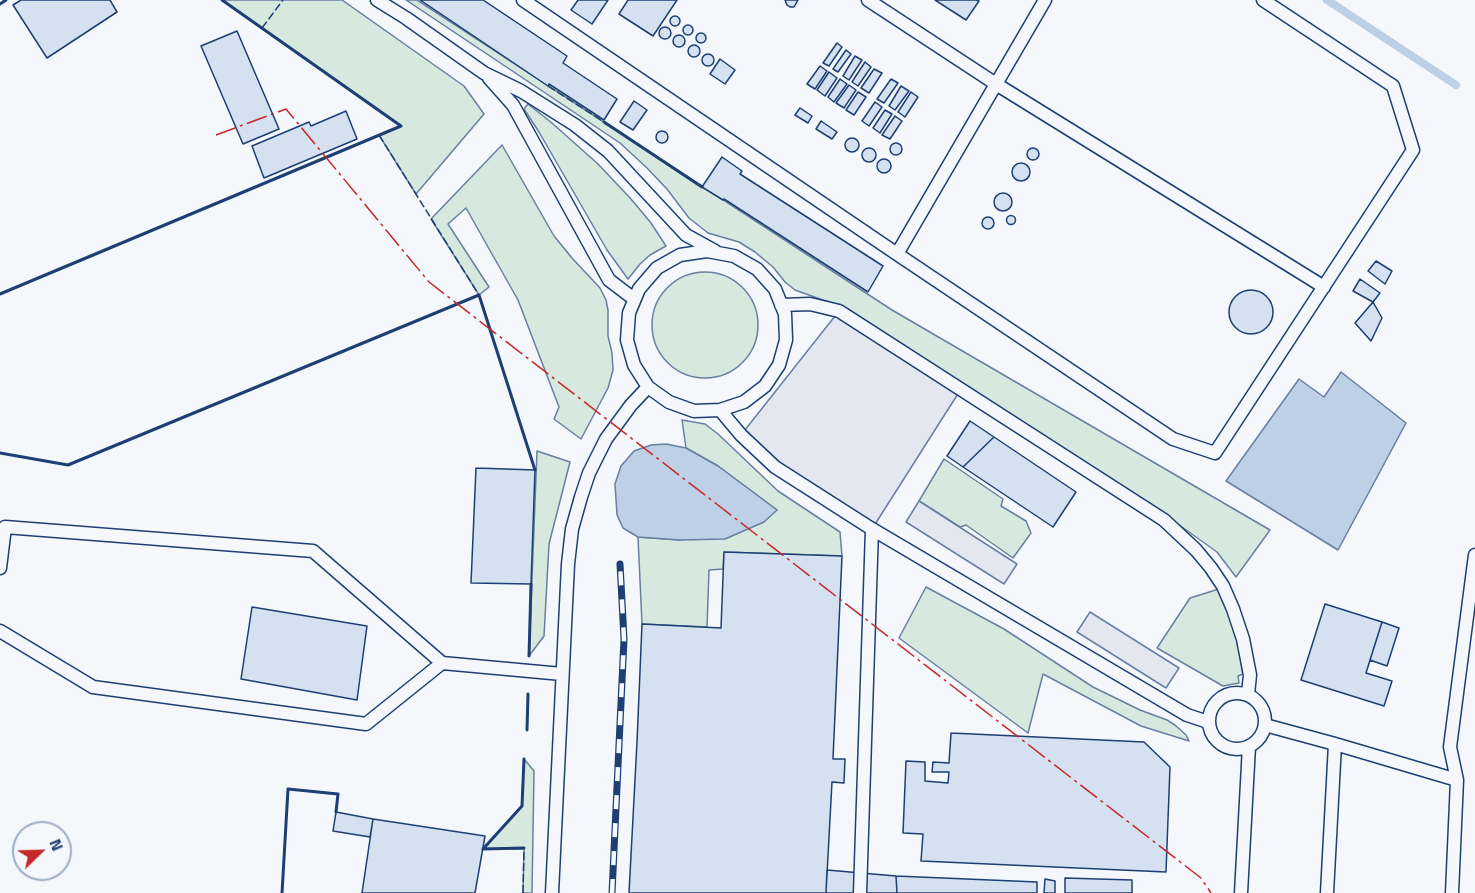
<!DOCTYPE html>
<style>
body{margin:0}
#map{position:relative;width:1475px;height:893px;overflow:hidden;background:#f4f7fb;font-family:"Titillium Web",sans-serif}
canvas{display:block}
.north{position:absolute;left:12px;top:821px;width:60px;height:60px;box-sizing:border-box;background:#f4f7fb;border:2px solid #9eadc5;border-radius:50%;rotate:67deg;font-size:16px;font-weight:700;line-height:24px;text-align:center;color:#1d3f73}
.north::after{content:'';display:block;margin:auto;width:21px;height:27px;background:#c62828;clip-path:polygon(50% 0,100% 100%,50% 72%,0 100%)}
</style>
<div id="map">
<canvas width="1475" height="893"></canvas>
<div class="north">N</div>
</div>
<script>
const ctx = document.querySelector('canvas').getContext('2d');
ctx.lineJoin = 'round';
function paint(path, color) {
  ctx.fillStyle = color;
  ctx.fill(path, 'evenodd');
}
function toPath(rows) {
  const path = new Path2D();
  for (const r of rows) {
    if (r.length === 3) {
      path.moveTo(r[0] + r[2], r[1]);
      path.arc(r[0], r[1], r[2], 0, 2 * Math.PI);
      continue;
    }
    path.moveTo(r[0], r[1]);
    for (let i = 2; i < r.length; i += 2) path.lineTo(r[i], r[i + 1]);
  }
  return path;
}
function strokePath(path, color, width, dash) {
  ctx.strokeStyle = color;
  ctx.lineWidth = width;
  ctx.lineCap = dash ? 'butt' : 'round';
  ctx.setLineDash(dash || []);
  ctx.stroke(path);
}
const green = toPath([
 [222,0,342,0,464,86,484,114,416,194,379,135,400,126,222,0],
 [406,0,417,0,892,310,1270,530,1236,577,1217,552,1168,517,848,309,795,290,785,282,773,267,755,252,739,242,708,233,689,218,667,189,647,168,620,143,406,0],
 [528,104,552,123,598,164,631,199,651,223,666,246,650,255,640,264,628,279,607,250,539,132,524,109,528,104],
 [502,145,554,236,572,258,600,288,606,300,608,310,608,336,612,353,613,370,608,388,581,439,554,419,559,407,518,300,466,208,448,224,489,287,479,295,431,219,502,145],
 [705,325,53],
 [682,420,705,424,718,434,778,491,840,532,842,556,724,552,723,569,709,570,707,627,642,624,638,537,680,540,777,510,718,466,686,448,682,420],
 [537,451,570,462,549,544,544,636,529,656,537,451],
 [944,459,1003,499,1001,506,1026,521,1031,533,1013,558,966,525,960,527,919,501,944,459],
 [926,587,1004,629,1093,687,1140,710,1167,720,1175,725,1186,735,1189,741,1141,726,1043,674,1028,733,899,638,926,587],
 [1219,589,1227,608,1238,643,1243,674,1238,676,1239,683,1223,686,1157,648,1190,598,1219,589],
 [524,759,534,771,532,893,523,893,524,849,483,849,522,806,524,759]
]);
const parking = toPath([
 [839,311,961,389,872,529,775,467,741,435,839,311],
 [919,501,1017,564,1004,584,906,522,919,501],
 [1090,612,1179,668,1166,688,1077,632,1090,612]
]);
const water = toPath([
 [1341,372,1406,423,1338,550,1226,481,1299,379,1324,397,1341,372],
 [666,444,686,448,718,466,777,510,764,522,725,539,680,540,638,537,623,528,617,515,615,484,621,466,634,451,651,445,666,444]
]);
const stream = toPath([
 [1327,0,1456,85]
]);
const building = toPath([
 [21,0,110,0,117,12,47,58,13,5,21,0],
 [420,0,483,0,567,56,563,63,617,99,604,120,549,84,548,86,420,0],
 [578,0,608,0,592,24,571,10,578,0],
 [628,0,677,0,653,36,619,14,628,0],
 [785,0,798,0,794,7,790,7,787,5,785,0],
 [935,0,976,0,979,1,966,20,935,0],
 [675,21,5],
 [688,30,5],
 [665,33,6],
 [237,31,279,129,243,144,201,46,237,31],
 [701,38,5],
 [679,41,6],
 [837,43,842,47,829,66,823,63,837,43],
 [694,51,6],
 [846,50,851,54,838,72,833,69,846,50],
 [708,60,6],
 [855,56,862,60,849,80,843,76,855,56],
 [720,59,735,70,725,84,710,74,720,59],
 [865,62,871,67,858,86,852,82,865,62],
 [820,66,827,71,815,89,807,84,820,66],
 [874,69,882,73,869,93,861,88,874,69],
 [829,72,837,78,825,96,817,90,829,72],
 [840,79,847,84,834,102,828,97,840,79],
 [891,79,898,83,884,103,877,99,891,79],
 [849,85,856,90,844,108,836,103,849,85],
 [901,86,909,91,895,110,889,106,901,86],
 [858,92,866,97,854,115,846,110,858,92],
 [911,92,918,97,905,117,898,112,911,92],
 [634,101,647,110,633,130,620,122,634,101],
 [875,102,882,107,869,126,862,121,875,102],
 [800,108,812,116,808,123,795,115,800,108],
 [885,110,892,114,880,133,873,128,885,110],
 [346,111,357,139,264,178,252,146,309,122,311,126,346,111],
 [895,116,902,121,890,139,882,135,895,116],
 [821,121,837,132,832,139,816,129,821,121],
 [662,137,6],
 [852,145,7],
 [896,149,6],
 [1033,154,6],
 [869,155,7],
 [722,157,742,171,740,174,883,266,868,292,724,199,723,200,702,187,722,157],
 [884,166,7],
 [1021,172,9],
 [1003,202,9],
 [1011,220,4.5],
 [988,223,6],
 [1376,261,1392,271,1385,284,1368,271,1376,261],
 [1360,279,1380,293,1373,302,1353,291,1360,279],
 [1251,312,22],
 [1373,302,1382,318,1371,341,1355,323,1373,302],
 [970,421,994,437,963,467,947,456,970,421],
 [994,437,1076,492,1053,527,963,467,994,437],
 [476,468,535,470,531,584,471,583,476,468],
 [724,552,842,556,833,759,845,759,844,783,832,782,826,893,629,893,637,742,642,624,721,628,724,552],
 [1325,604,1382,622,1366,673,1392,681,1384,706,1301,680,1325,604],
 [252,607,367,626,357,700,241,679,252,607],
 [1382,622,1399,628,1387,666,1370,660,1382,622],
 [951,733,1144,742,1170,767,1166,872,921,861,923,834,903,833,906,761,925,762,925,781,948,783,949,772,932,772,933,762,949,763,951,733],
 [336,812,373,819,370,837,333,831,336,812],
 [373,819,485,836,475,893,362,893,373,819],
 [827,870,896,876,897,893,826,893,827,870],
 [896,876,1037,882,1037,893,897,893,896,876],
 [1065,878,1132,880,1132,893,1065,893,1065,878],
 [1045,879,1055,881,1055,893,1044,893,1045,879]
]);
const service = toPath([
 [377,0,406,18,484,73,521,91,575,125,608,151,686,235,715,251],
 [523,0,897,254,1173,439,1215,453,1413,150,1393,86,1263,0],
 [868,0,996,84,1324,287],
 [489,78,513,105,609,280,634,299],
 [897,254,1045,0],
 [781,305,810,304,839,311,1164,520,1196,550,1211,568,1223,586,1233,609,1243,639,1250,675,1248,694],
 [720,410,744,402,765,386,779,365,786,340,785,314,775,289,757,269,734,256,707,251,680,255,657,268,639,289,629,313,627,340,634,365,648,387,669,402,694,411,720,410,741,435,775,467,872,529,1187,715,1208,722],
 [0,568,5,527,313,551,442,663,562,674],
 [0,631,93,687,366,724,442,663],
 [1237,721,28],
 [1265,725,1335,744,1457,780,1452,893],
 [1457,780,1450,747,1475,555],
 [552,893,568,564,572,529,581,497,589,473,606,439,631,405,648,387],
 [860,893,872,529],
 [1241,893,1249,746],
 [1327,893,1335,744]
]);
const rail = toPath([
 [612,893,624,639,620,564]
]);
const fence = toPath([
 [262,28,283,0],
 [548,86,604,122],
 [379,135,479,295],
 [523,893,524,848]
]);
const wall = toPath([
 [0,4,6,0],
 [604,122,702,187],
 [0,294,401,126,222,0],
 [0,453,68,465,479,295,535,470],
 [529,656,531,584],
 [527,730,528,694],
 [483,849,522,806,524,759],
 [483,849,524,848],
 [282,893,288,789,338,794,336,812]
]);
const power = toPath([
 [216,135,286,109,429,282,1201,878,1211,893]
]);
paint(green, '#d7e8df');
strokePath(green, '#687fa3', 1.5);
paint(parking, '#e3e8f0');
strokePath(parking, '#687fa3', 1.5);
paint(water, '#bed0e5');
strokePath(water, '#687fa3', 1.5);
strokePath(stream, '#bed0e5', 8);
paint(building, '#d5e0f0');
strokePath(building, '#1d3f73', 1.5);
strokePath(service, '#1d3f73', 15);
strokePath(service, '#f4f7fb', 12);
strokePath(rail, '#1d3f73', 7);
strokePath(rail, '#f4f7fb', 4.5, [14]);
strokePath(fence, '#1d3f73', 1.5, [8, 3]);
strokePath(wall, '#1d3f73', 3);
strokePath(power, '#c62828', 1.5, [21, 4.5, 3, 4.5]);
</script>
